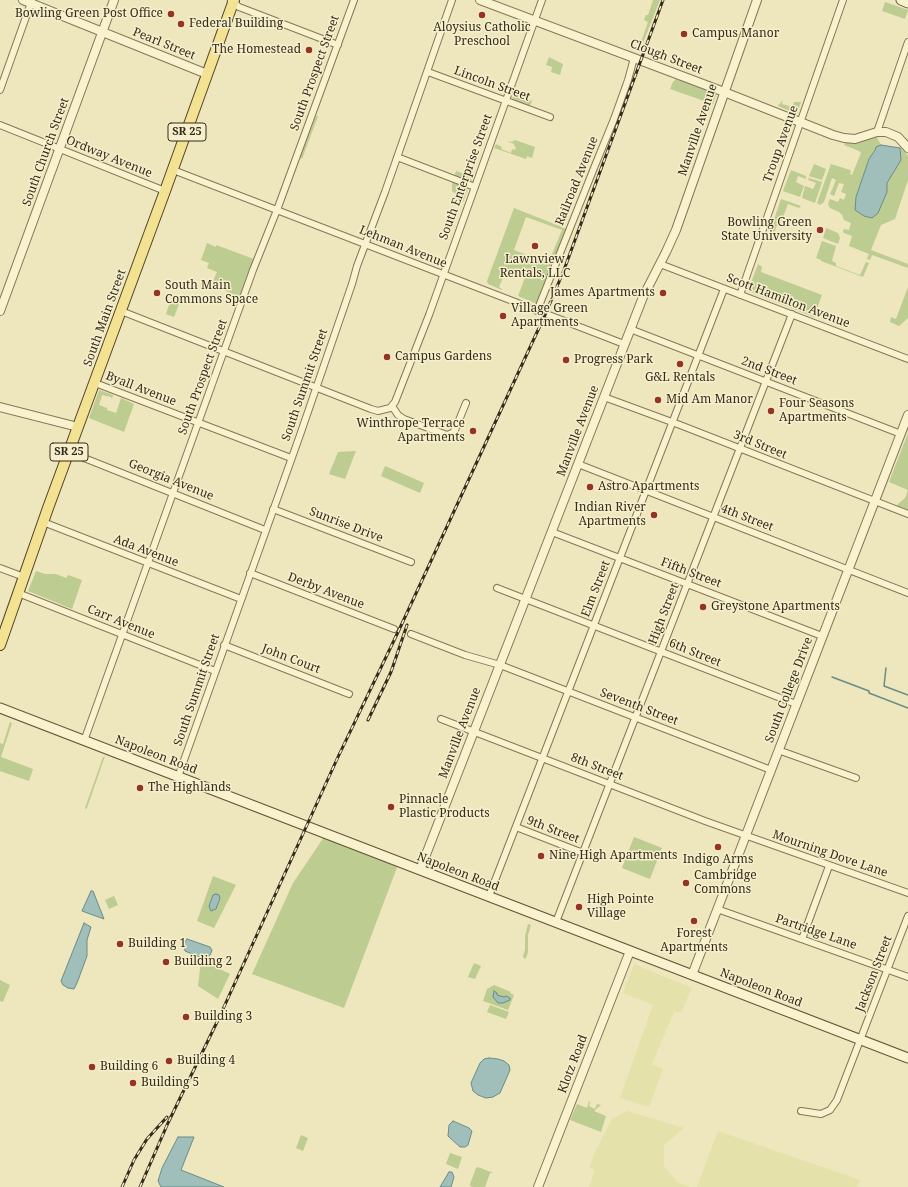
<!DOCTYPE html>
<style>
body{margin:0}
canvas{display:block;background:#eee6bc}
</style>
<canvas width="908" height="1187"></canvas>
<script>
const ctx = document.querySelector('canvas').getContext('2d');
ctx.lineJoin = 'round';
function paint(path, color) {
  ctx.fillStyle = color;
  ctx.fill(path, 'evenodd');
}
function toPath(rows) {
  const path = new Path2D();
  for (const r of rows) {
    path.moveTo(r[0], r[1]);
    for (let i = 2; i < r.length; i += 2) path.lineTo(r[i], r[i + 1]);
  }
  return path;
}
function strokePath(path, color, width, dash) {
  ctx.strokeStyle = color;
  ctx.lineWidth = width;
  ctx.lineCap = dash ? 'butt' : 'round';
  ctx.setLineDash(dash || []);
  ctx.stroke(path);
}
function write(font, color, halo, rows, align = 'center') {
  ctx.font = font + ' "Noto Serif",serif';
  ctx.lineWidth = 3;
  ctx.setLineDash([]);
  ctx.textBaseline = 'middle';
  ctx.strokeStyle = halo;
  ctx.fillStyle = color;
  for (const [text, x, y, turn = 0] of rows) {
    ctx.save();
    ctx.translate(x, y);
    ctx.rotate((+turn || 0) * Math.PI / 180);
    ctx.textAlign = isNaN(turn) ? turn : align;
    if (halo) ctx.strokeText(text, 0, 0);
    ctx.fillText(text, 0, 0);
    ctx.restore();
  }
}
const farmland = toPath([
 [634,964,692,988,681,1012,674,1012,652,1064,663,1069,649,1107,620,1098,653,1005,623,993],
 [627,1111,684,1128,664,1145,664,1166,677,1182,690,1187,589,1187,595,1170,589,1168,596,1150,612,1119],
 [718,1131,860,1180,857,1187,697,1187]
]);
const green = toPath([
 [653,0,660,0,641,48,639,48,648,22,644,20,646,15,648,15],
 [885,2,908,10,905,19,882,11],
 [549,57,563,64,560,75,551,72,552,67,546,65],
 [677,78,713,91,716,95,713,104,670,89,673,82],
 [514,93,524,97,523,100,529,102,530,100,532,101,529,107,512,100],
 [783,100,782,104,792,107,794,102,801,102,797,114,778,106],
 [316,116,318,116,302,159,300,157],
 [876,136,881,145,876,147,869,159,856,197,887,192,887,183,901,160,900,144,908,156,908,180,895,219,881,225,871,250,908,264,908,268,872,255,870,260,867,259,869,254,849,246,852,236,844,233,843,231,844,229,849,230,851,223,844,220,842,215,839,212,830,208,828,204,830,199,838,202,840,198,844,200,846,194,841,192,844,184,839,183,834,196,830,194,836,180,832,178,824,202,820,205,817,203,831,164,850,170,851,172,850,174,852,175,861,153,859,151,844,145,846,141,869,137,871,139],
 [515,140,535,147,532,158,527,156,526,159,494,148,496,144,502,147,501,149,511,153,512,149,515,150,516,147,514,146,514,144,509,142,509,141,512,142],
 [814,164,826,169,822,180,809,176],
 [791,170,806,176,806,179,798,176,796,182,804,186,800,197,783,191],
 [456,171,465,174,468,172,474,173,471,183,454,177],
 [809,178,822,182,815,203,802,198,805,186,813,189,816,183,808,180],
 [453,182,468,188,463,202,455,198,456,194,452,191,452,183],
 [781,199,801,206,799,208,788,204,780,225,777,225,773,237,771,238,768,237],
 [514,208,567,229,554,261,550,259,562,230,526,217,514,250,551,264,552,267,537,304,518,296,527,272,518,269,514,279,504,275,499,287,502,289,502,290,488,284,487,281],
 [826,228,838,233,840,238,838,244,823,238],
 [822,241,836,246,832,261,836,263,836,266,860,275,866,262,869,263,863,277,821,261,821,260,816,258],
 [207,243,216,247,216,245,254,259,240,297,211,285,217,272,207,268,209,263,201,260],
 [758,264,762,267,761,272,822,295,814,317,748,291],
 [908,287,908,318,899,326,890,322,891,317,896,319],
 [176,296,178,297,181,299,174,317,166,314,169,305],
 [99,390,113,395,112,399,111,397,102,395,99,405,107,408,107,410,116,413,121,398,134,404,124,432,89,418],
 [908,433,908,511,896,506,905,498,908,490,889,482],
 [356,451,345,479,329,474,338,452],
 [385,466,424,483,420,493,381,476],
 [36,571,45,574,56,574,66,578,68,575,82,580,72,609,28,591],
 [10,722,12,723,1,757,33,769,29,781,0,771,0,743,3,744],
 [105,756,87,808,86,809,85,808,103,757],
 [326,834,399,862,344,1008,252,974,293,883],
 [634,837,662,848,650,879,622,868],
 [213,876,236,885,214,928,197,921],
 [114,896,118,905,109,909,105,900],
 [528,924,531,925,528,935,528,952,526,958,524,959,523,956,525,950,525,936],
 [201,960,230,974,218,999,198,986],
 [474,963,481,966,475,979,468,977],
 [0,980,10,985,3,1002,0,1001],
 [494,985,511,992,510,993,514,995,508,1010,483,1001,487,989],
 [490,1005,509,1012,506,1019,487,1012],
 [589,1101,590,1102,589,1106,595,1109,597,1104,601,1105,594,1111,606,1116,601,1132,570,1120,577,1104,587,1108],
 [301,1135,308,1138,303,1151,296,1148],
 [450,1153,462,1157,458,1169,446,1164],
 [478,1167,493,1173,490,1173,485,1187,473,1187,470,1186,470,1184,476,1168]
]);
const water = toPath([
 [881,145,900,148,901,160,887,183,887,192,878,213,872,218,864,216,855,210,856,197,869,159,875,150,876,147,881,145],
 [91,891,93,891,104,919,82,911,91,891],
 [216,894,219,895,220,898,216,909,211,911,209,906,213,895,216,894],
 [84,923,91,927,87,940,87,956,77,983,74,989,68,988,63,985,61,981,84,923],
 [187,939,210,947,212,950,211,953,207,960,185,951,184,944,187,939],
 [494,991,497,993,497,995,504,997,506,996,510,998,510,1000,503,1003,498,1003,493,997,494,991],
 [489,1058,498,1059,504,1061,509,1065,510,1070,500,1093,493,1097,486,1098,478,1095,473,1091,471,1083,480,1063,484,1059,489,1058],
 [453,1121,469,1128,472,1131,468,1145,465,1147,460,1147,448,1136,449,1125,453,1121],
 [178,1137,194,1137,181,1170,224,1187,161,1187,158,1181,162,1168,178,1137],
 [449,1172,452,1172,454,1177,451,1187,440,1187,449,1172]
]);
const stream = toPath([
 [886,668,884,686,908,695],
 [832,677,869,691,869,693,908,708]
]);
const minor = toPath([
 [231,1,239,7,260,15,338,45],
 [428,72,550,117],
 [0,90,32,0],
 [0,125,165,191],
 [877,132,908,42],
 [397,157,475,187],
 [173,170,624,344],
 [660,264,908,359],
 [740,295,843,0],
 [121,311,371,409,378,411,390,408,395,402,429,315,542,0],
 [537,311,594,168,614,119,628,80,634,58],
 [630,329,901,434],
 [95,383,291,458],
 [604,397,680,425,908,514],
 [392,406,398,415,404,419,447,435,452,433,455,430,466,403],
 [69,452,265,530],
 [578,464,908,593],
 [273,509,411,562],
 [43,522,241,599],
 [552,532,822,636],
 [0,568,24,577],
 [250,573,394,629],
 [497,588,796,704],
 [18,593,215,671],
 [411,634,465,655,500,665,526,675,771,770],
 [224,645,349,694],
 [441,719,705,821,908,893],
 [84,741,253,270,277,210,354,0],
 [778,750,856,778],
 [178,777,300,435,352,284,357,266,385,192,452,0],
 [516,827,583,853],
 [489,896,724,289],
 [717,909,908,977],
 [556,922,792,314],
 [802,939,829,866],
 [801,1111,821,1114,830,1110,837,1100,908,916]
]);
const tertiary = toPath([
 [23,0,207,74],
 [480,0,719,90,833,135,844,138,855,139,877,132,886,132,898,137,908,148],
 [0,311,114,0],
 [0,407,78,427],
 [420,870,643,297,666,252,676,230,757,0],
 [692,975,908,415],
 [538,1187,630,951]
]);
const secondary = toPath([
 [901,0,908,3],
 [0,708,908,1058]
]);
const primary = toPath([
 [0,645,48,508,165,191,234,0]
]);
const rail = toPath([
 [368,720,391,672,407,625],
 [122,1187,134,1160,147,1139,167,1117],
 [140,1187,168,1123,218,1020,338,757,399,630,545,315,564,270,663,0]
]);
const markers = [
 [171,14,4,"#953325"],
 [482,15,4,"#953325"],
 [181,24,4,"#953325"],
 [684,34,4,"#953325"],
 [309,50,4,"#953325"],
 [820,230,4,"#953325"],
 [535,246,4,"#953325"],
 [157,293,4,"#953325"],
 [663,293,4,"#953325"],
 [503,316,4,"#953325"],
 [387,357,4,"#953325"],
 [566,360,4,"#953325"],
 [680,364,4,"#953325"],
 [658,400,4,"#953325"],
 [771,411,4,"#953325"],
 [473,431,4,"#953325"],
 [590,487,4,"#953325"],
 [654,515,4,"#953325"],
 [703,607,4,"#953325"],
 [140,788,4,"#953325"],
 [391,807,4,"#953325"],
 [718,847,4,"#953325"],
 [541,856,4,"#953325"],
 [686,883,4,"#953325"],
 [579,907,4,"#953325"],
 [694,921,4,"#953325"],
 [120,944,4,"#953325"],
 [166,962,4,"#953325"],
 [186,1017,4,"#953325"],
 [169,1061,4,"#953325"],
 [92,1067,4,"#953325"],
 [133,1083,4,"#953325"]
];
const shields = [
 [187,132,38],
 [69,452,38]
];
const shieldNames = [
 ["SR 25",187,132],
 ["SR 25",69,452]
];
const poiNames = [
 ["Bowling Green Post Office",163,14,"right"],
 ["Federal Building",189,24],
 ["Aloysius Catholic",482,28,"center"],
 ["Preschool",482,42,"center"],
 ["Campus Manor",692,34],
 ["The Homestead",301,50,"right"],
 ["Bowling Green",812,223,"right"],
 ["State University",812,237,"right"],
 ["Lawnview",535,260,"center"],
 ["Rentals, LLC",535,274,"center"],
 ["South Main",165,286],
 ["Commons Space",165,300],
 ["James Apartments",655,293,"right"],
 ["Village Green",511,309],
 ["Apartments",511,323],
 ["Campus Gardens",395,357],
 ["Progress Park",574,360],
 ["G&L Rentals",680,378,"center"],
 ["Mid Am Manor",666,400],
 ["Four Seasons",779,404],
 ["Apartments",779,418],
 ["Winthrope Terrace",465,424,"right"],
 ["Apartments",465,438,"right"],
 ["Astro Apartments",598,487],
 ["Indian River",646,508,"right"],
 ["Apartments",646,522,"right"],
 ["Greystone Apartments",711,607],
 ["The Highlands",148,788],
 ["Pinnacle",399,800],
 ["Plastic Products",399,814],
 ["Nine High Apartments",549,856],
 ["Indigo Arms",718,860,"center"],
 ["Cambridge",694,876],
 ["Commons",694,890],
 ["High Pointe",587,900],
 ["Village",587,914],
 ["Forest",694,934,"center"],
 ["Apartments",694,948,"center"],
 ["Building 1",128,944],
 ["Building 2",174,962],
 ["Building 3",194,1017],
 ["Building 4",177,1061],
 ["Building 6",100,1067],
 ["Building 5",141,1083]
];
const streetNames = [
 ["Pearl Street",164,44,22],
 ["Clough Street",666,57,21],
 ["South Prospect Street",315,73,-70],
 ["Lincoln Street",492,84,20],
 ["Manville Avenue",698,130,-71],
 ["Troup Avenue",781,144,-70],
 ["South Church Street",46,152,-70],
 ["Ordway Avenue",109,157,22],
 ["South Enterprise Street",466,177,-70],
 ["Railroad Avenue",577,181,-68],
 ["Lehman Avenue",403,247,22],
 ["Scott Hamilton Avenue",788,301,21],
 ["South Main Street",105,318,-70],
 ["2nd Street",769,371,21],
 ["South Prospect Street",203,377,-70],
 ["South Summit Street",305,385,-71],
 ["Byall Avenue",141,389,21],
 ["Manville Avenue",578,431,-69],
 ["3rd Street",760,445,22],
 ["Georgia Avenue",171,480,22],
 ["4th Street",747,518,21],
 ["Sunrise Drive",346,525,21],
 ["Ada Avenue",146,551,21],
 ["Fifth Street",691,573,21],
 ["Elm Street",596,589,-69],
 ["Derby Avenue",326,591,21],
 ["High Street",664,614,-69],
 ["Carr Avenue",121,622,22],
 ["6th Street",695,653,22],
 ["John Court",291,659,21],
 ["South Summit Street",197,690,-71],
 ["South College Drive",789,690,-69],
 ["Seventh Street",639,707,21],
 ["Manville Avenue",460,733,-69],
 ["Napoleon Road",156,755,21],
 ["8th Street",597,767,21],
 ["9th Street",553,830,21],
 ["Mourning Dove Lane",830,854,19],
 ["Napoleon Road",458,872,21],
 ["Partridge Lane",816,932,19],
 ["Jackson Street",874,974,-69],
 ["Napoleon Road",761,988,21],
 ["Klotz Road",573,1064,-69]
];
paint(farmland, '#e4e2aa');
paint(green, '#bdcc91');
paint(water, '#a0bfba');
strokePath(water, '#688c88', 1);
strokePath(stream, '#688c88', 1.5);
strokePath(minor, '#867656', 8);
strokePath(tertiary, '#867656', 10);
strokePath(secondary, '#675639', 11);
strokePath(primary, '#53432a', 12);
strokePath(minor, '#f9f2cf', 6);
strokePath(tertiary, '#f9f2cf', 8);
strokePath(secondary, '#f9f2cf', 9);
strokePath(primary, '#f3e292', 10);
strokePath(rail, '#352b1b', 3);
strokePath(rail, '#f6efcc', 1.5, [4.5]);
for (const [x, y, r, color] of markers) {
  const dot = new Path2D();
  dot.arc(x, y, r, 0, 2 * Math.PI);
  ctx.fillStyle = color;
  ctx.fill(dot);
  strokePath(dot, '#f6efcc', 1.5);
}
for (const [x, y, w] of shields) {
  const box = new Path2D();
  box.roundRect(x - w / 2, y - 9, w, 18, 3);
  ctx.fillStyle = '#f6efcc';
  ctx.fill(box);
  strokePath(box, '#352b1b', 1);
}
write('bold 11px', '#352b1b', null, shieldNames);
write('12px', '#352b1b', '#f6efcc', poiNames, 'left');
write('12px', '#352b1b', '#f6efcc', streetNames);
</script>
